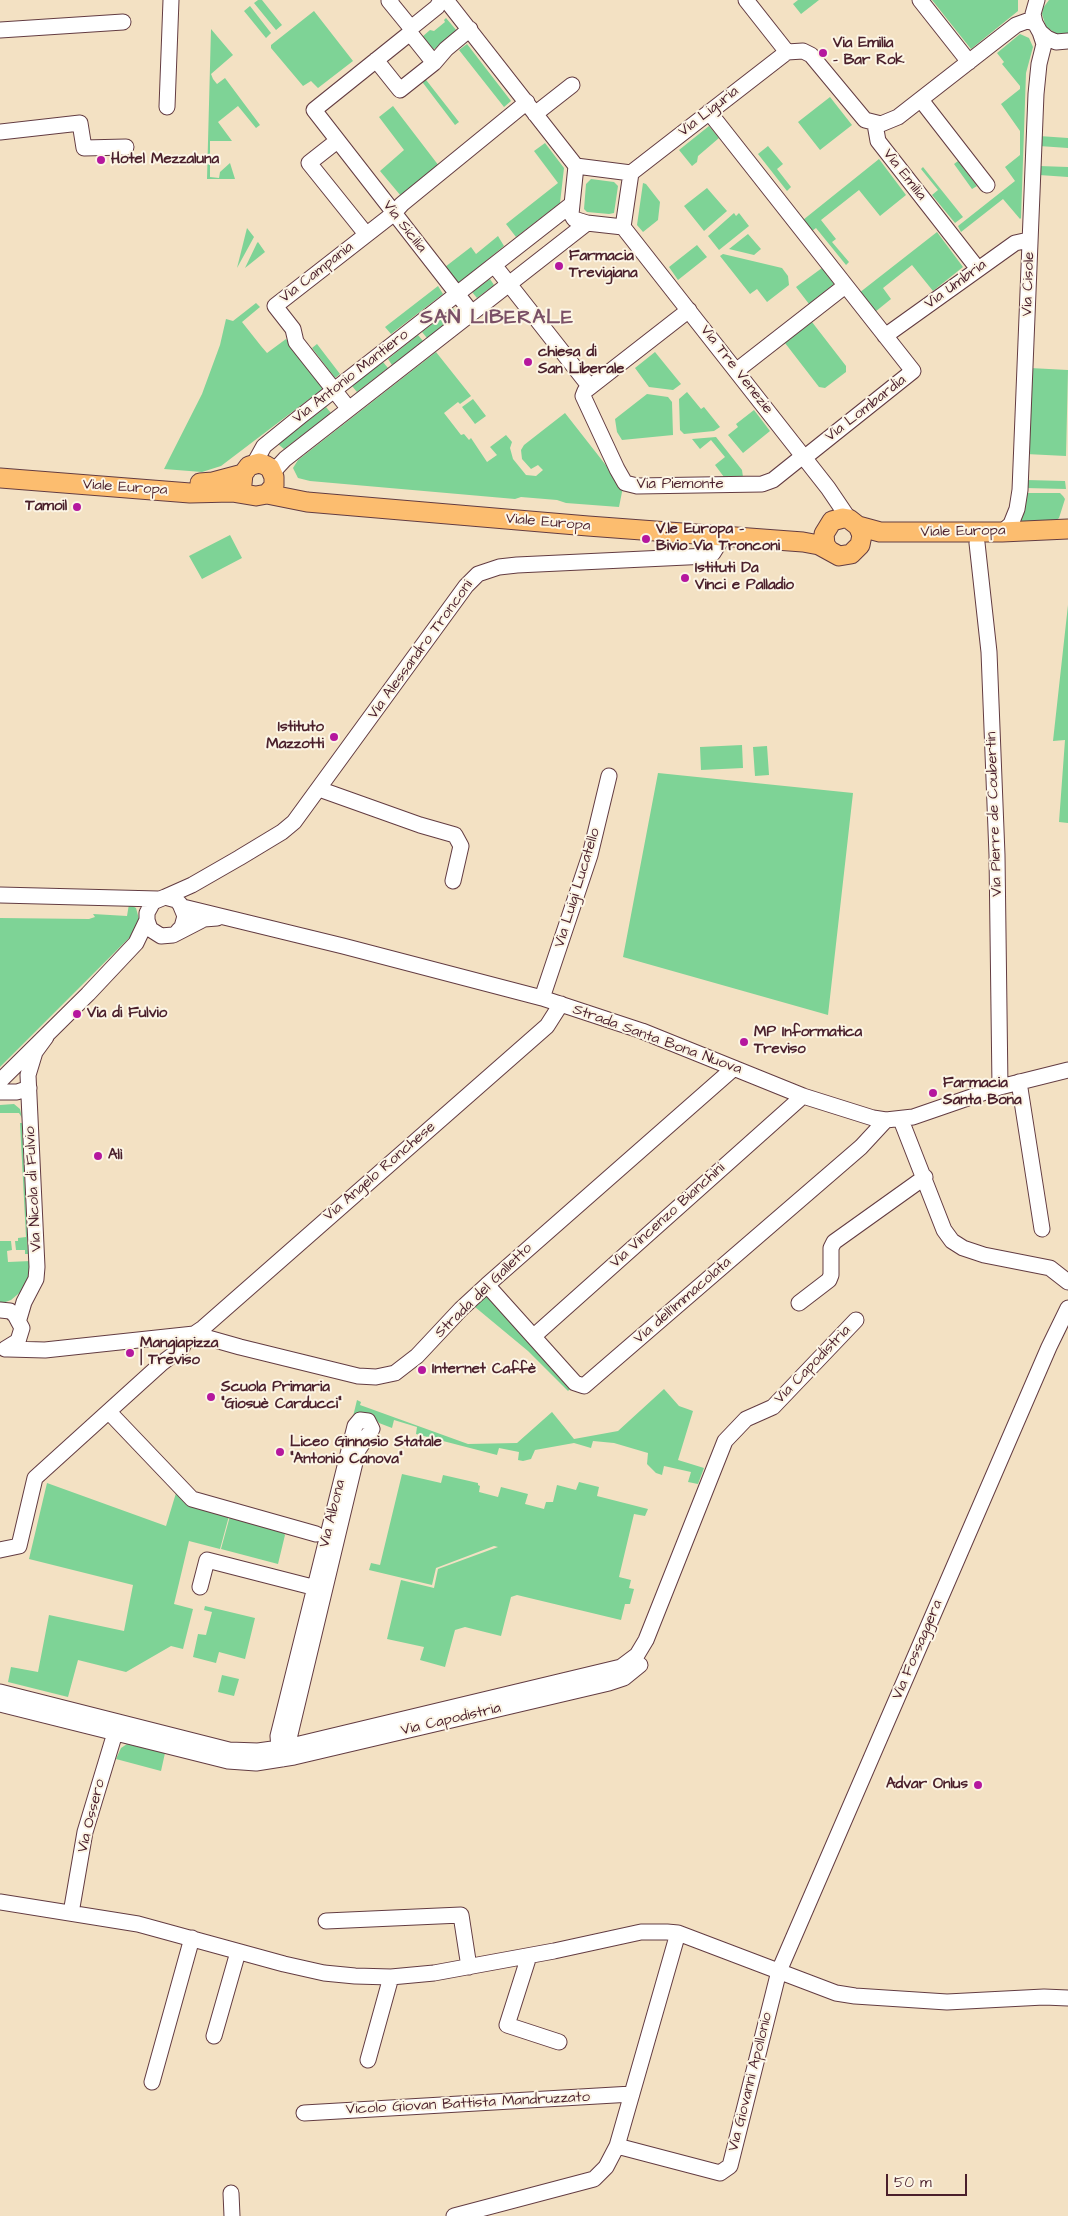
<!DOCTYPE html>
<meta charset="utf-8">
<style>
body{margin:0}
#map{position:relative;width:1068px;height:2216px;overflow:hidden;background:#f3e1c3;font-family:"Architects Daughter",sans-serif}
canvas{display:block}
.scale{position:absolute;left:886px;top:2174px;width:81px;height:22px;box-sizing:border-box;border:2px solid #4a1f2b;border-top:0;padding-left:6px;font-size:15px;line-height:18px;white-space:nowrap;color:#4a1f2b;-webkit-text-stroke:4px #fcf5e5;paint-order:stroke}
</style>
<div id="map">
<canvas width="1068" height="2216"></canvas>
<div class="scale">50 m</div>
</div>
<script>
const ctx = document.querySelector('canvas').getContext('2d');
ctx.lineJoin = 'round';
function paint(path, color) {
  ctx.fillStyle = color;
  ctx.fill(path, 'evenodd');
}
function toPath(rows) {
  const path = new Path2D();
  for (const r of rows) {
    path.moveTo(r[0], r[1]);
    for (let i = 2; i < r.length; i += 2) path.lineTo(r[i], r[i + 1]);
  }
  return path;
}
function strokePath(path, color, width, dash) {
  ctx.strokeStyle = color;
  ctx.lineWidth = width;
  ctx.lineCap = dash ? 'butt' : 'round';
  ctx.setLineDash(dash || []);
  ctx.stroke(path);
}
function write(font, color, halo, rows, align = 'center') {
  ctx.font = font + ' "Architects Daughter",sans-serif';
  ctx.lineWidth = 4;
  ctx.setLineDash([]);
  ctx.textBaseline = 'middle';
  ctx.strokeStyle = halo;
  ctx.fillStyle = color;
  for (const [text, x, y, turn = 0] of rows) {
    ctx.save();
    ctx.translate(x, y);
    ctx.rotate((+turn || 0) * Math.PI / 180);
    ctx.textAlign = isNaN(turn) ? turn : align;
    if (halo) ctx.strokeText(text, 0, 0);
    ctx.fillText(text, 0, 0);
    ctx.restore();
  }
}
const green = toPath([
 [258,0,262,0,282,25,276,30,254,3],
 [798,0,819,0,801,14,793,4],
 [932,0,1018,0,1018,11,971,49],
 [1049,0,1068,0,1068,33,1057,34,1046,27,1042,14,1043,8],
 [250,6,271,33,266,38,244,11],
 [314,11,353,61,318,88,311,81,303,86,271,48,271,45],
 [446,18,457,31,433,50,422,37,430,30,434,31,445,22,444,20],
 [211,29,233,55,211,74,213,79,217,84,225,78,260,125,256,128,238,106,218,122,232,141,210,141,210,177,219,178,220,172,230,163,235,179,207,179],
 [1020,34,1029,38,1033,47,1026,73,1021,218,1020,219,1003,199,961,232,958,226,1015,181,1005,167,1020,155,1020,131,1001,104,1020,89,1020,86,1002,64,1004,62,997,53],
 [467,44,511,101,504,107,459,50],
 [423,76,459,122,455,125,420,79],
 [830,97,852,125,820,150,798,122],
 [393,106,439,166,401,196,380,171,404,150,379,117],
 [709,126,719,138,698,156,697,162,692,166,679,150],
 [1039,136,1068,138,1068,148,1039,146],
 [545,143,564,168,560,203,516,237,506,224,558,183,534,151],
 [768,146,783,164,777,169,791,187,787,191,758,154],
 [879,159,906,195,880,216,859,190,821,220,836,239,832,242,849,262,846,265,816,228,812,231,803,220],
 [958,161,977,186,972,189,954,164],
 [1039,166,1068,167,1068,177,1039,175],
 [923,167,963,217,955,223,932,195,938,190,921,169],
 [591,179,614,182,618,186,614,213,609,214,587,212,584,209,586,184],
 [643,183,646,184,660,202,658,220,643,232,637,225],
 [707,188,727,211,704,231,684,206],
 [734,213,736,216,739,213,749,226,719,250,708,236],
 [247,228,254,237,237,268],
 [937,232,963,267,933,291,912,265,883,288,891,299,875,312,859,293],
 [748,234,761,249,754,255,729,249],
 [498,236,504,246,460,282,457,282,445,267,471,247,476,254],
 [258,242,265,252,245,268,257,243],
 [697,245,707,257,678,280,669,267],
 [723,254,782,268,788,276,789,285,767,302,757,289,750,294,720,256],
 [822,268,834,284,809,304,796,287],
 [490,279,494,285,477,298,472,292],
 [438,286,443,294,391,334,385,327],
 [256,303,260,307,242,322,261,346,267,353,286,339,325,387,221,466,202,472,164,469,202,394,220,345,226,319,233,321],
 [453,308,457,314,427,338,422,332],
 [812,322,846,366,846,372,825,388,819,387,785,343],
 [418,335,423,341,392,365,388,359],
 [317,344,340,374,335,378,312,348],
 [436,352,471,396,460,404,458,402,444,413,461,435,464,434,469,440,471,438,487,462,497,455,490,447,506,435,512,442,510,448,513,459,526,475,536,476,543,470,538,465,531,469,522,459,521,450,524,445,565,413,623,487,619,507,566,503,557,500,521,497,515,499,310,481,298,478,293,468,298,460],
 [655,352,681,384,673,390,649,387,635,368],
 [383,362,388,368,357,392,352,386],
 [1030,368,1068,370,1066,456,1026,454],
 [687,392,701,409,704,407,720,427,714,431,684,434,680,430,679,399],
 [647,394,668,397,672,402,673,435,622,440,617,432,615,419],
 [473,399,486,416,475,424,462,407],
 [326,407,331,413,284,449,278,444],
 [754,410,770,431,743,453,728,435,738,427,736,424],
 [716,437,742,470,743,477,724,477,715,465,725,457,711,440,700,449,692,439],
 [1026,480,1065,481,1066,489,1025,488],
 [1025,493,1060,493,1063,496,1065,499,1059,518,1055,521,1019,522],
 [230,535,242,558,202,579,189,556],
 [1068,605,1068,823,1059,822,1065,740,1053,741],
 [742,745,743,768,701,770,700,747],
 [767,746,769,775,755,776,753,747],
 [658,773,853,793,828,1015,623,957],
 [129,904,136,908,139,919,130,937,0,1067,0,918,89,919,95,917,93,914,127,916],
 [14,1104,20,1109,22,1118,19,1113,0,1113,0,1105],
 [20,1123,22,1123,28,1254,25,1254,25,1250,16,1250,15,1241,18,1241,18,1238,26,1237],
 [0,1241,11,1241,12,1250,7,1251,8,1262,31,1261,31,1272,24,1289,11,1300,0,1304],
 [486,1296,489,1296,572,1387,568,1391,528,1351,475,1307],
 [664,1389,679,1406,693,1411,678,1460,704,1468,698,1484,688,1482,691,1472,664,1466,662,1475,656,1473,647,1464,648,1453,614,1443,593,1441,591,1448,574,1443,535,1450,531,1459,523,1461,518,1460,519,1452,499,1448,497,1455,416,1434,417,1427,394,1420,392,1428,379,1423,374,1417,365,1413,362,1413,350,1429,357,1400,361,1402,360,1405,468,1444,517,1443,552,1412,574,1439,618,1431],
 [402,1474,441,1483,443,1475,478,1483,478,1485,480,1486,479,1492,498,1497,501,1487,528,1494,525,1504,544,1509,546,1502,553,1502,557,1485,576,1490,579,1482,599,1487,597,1496,648,1509,645,1516,634,1514,619,1577,631,1580,629,1588,634,1589,630,1604,625,1604,621,1620,517,1595,511,1597,501,1636,465,1627,455,1630,445,1667,420,1660,424,1647,387,1639,401,1580,434,1588,438,1569,498,1547,494,1546,436,1568,432,1585,369,1570,371,1563,380,1565],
 [47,1483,166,1526,176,1493,186,1502,229,1516,220,1549,189,1541,174,1604,193,1609,183,1649,171,1646,126,1672,78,1660,68,1697,8,1682,11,1667,38,1672,49,1615,124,1631,133,1585,29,1559],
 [230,1516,283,1532,285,1535,278,1564,221,1549],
 [205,1606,255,1618,245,1659,219,1652,216,1663,193,1657,198,1634,206,1635,212,1612,204,1610],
 [222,1675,239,1679,234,1696,218,1692],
 [127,1744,165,1753,161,1771,116,1759,121,1748]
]);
const minor = toPath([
 [391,0,389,1,411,28,437,7,441,0],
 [446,0,576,166],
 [746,0,787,52],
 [920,0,969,62],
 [1037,0,1033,14,1035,23,1040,32,1047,38,1056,42,1068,41],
 [411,28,410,33,314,110,472,313],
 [0,30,123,22],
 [410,33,434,63],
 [376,60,400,90,434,63,446,49,470,29],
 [921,100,987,185],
 [167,107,171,0],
 [709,112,913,371,804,458],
 [535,114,572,85],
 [875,124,878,141,978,269],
 [0,132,80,123,84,148,126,147],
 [337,141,309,163,366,234],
 [576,166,571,214,574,219,587,223,623,227],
 [576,166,631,173],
 [631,173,787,52,803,51,811,55,865,120,881,124,898,117,1016,25,1027,21,1035,23],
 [623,227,828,488,849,519],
 [623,227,631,173],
 [494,265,590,387],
 [689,310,585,391,583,396,617,469,625,483,637,486,762,484,773,480,803,456],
 [885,336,1015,243,1024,241,1030,243],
 [736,371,845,286],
 [349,409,296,342,293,329,275,306,393,214,402,204,527,102],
 [254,464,264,446,301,416,572,204],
 [273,472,285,459,587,223],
 [1002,532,1011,524,1017,509,1020,490,1036,94,1039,64,1044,44,1040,32],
 [977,543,989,652,997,855,1000,1087],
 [319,789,420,825,455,835,461,846,453,881],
 [0,895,158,899],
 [165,897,192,885,239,858,282,832,294,822,466,586,478,574,499,567,517,565,708,556,713,553,723,537],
 [183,907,343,946,542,998,642,1031,803,1096,873,1118,886,1120,913,1117,1000,1087,1068,1070],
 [178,931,182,927,185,916,180,904,176,900,165,897,153,902,147,913,147,920,150,929,161,936,173,935,204,919,217,918],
 [542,998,590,855,609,776],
 [0,1081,88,994,136,943,147,920],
 [1019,1082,1042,1229],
 [0,1092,17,1092,29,1088],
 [901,1120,944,1230,952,1241,963,1248,984,1255,1050,1268,1068,1282],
 [487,1285,575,1383,584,1386,861,1147,886,1120],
 [799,1303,829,1280,831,1275,831,1248,834,1242,925,1177],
 [0,1310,10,1311,15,1315,22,1328,18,1341,5,1349],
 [19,1319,24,1302,36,1279,37,1267,28,1075,35,1052,46,1037],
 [194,1334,203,1328,547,1026,561,1004],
 [534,1336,803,1096],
 [8,1349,45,1350,194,1334,240,1347,358,1376,376,1377,395,1373,417,1356,461,1309,487,1285,734,1068],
 [109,1412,192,1499,316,1534],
 [360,1420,368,1421,372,1429,358,1450,287,1747,282,1759,279,1749,278,1736,355,1426,360,1420],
 [0,1550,19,1546,35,1478,162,1363,182,1348,187,1336],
 [200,1587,207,1560,324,1590],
 [0,1692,229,1750,258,1751,287,1747,621,1667,637,1655,646,1640,725,1441,746,1419,773,1407,856,1320],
 [0,1704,228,1761,256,1763,294,1757,609,1683,624,1678,640,1665],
 [0,1902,138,1924,284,1964,324,1973,355,1976,391,1977,434,1973,554,1951,641,1932,667,1932,678,1933,836,1993,855,1996,947,2002,1044,1997,1068,1998],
 [71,1913,85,1832,118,1723],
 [326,1921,461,1915,469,1967],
 [529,1956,507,2025,559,2042],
 [214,2036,238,1952],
 [368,2060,391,1977],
 [152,2082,192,1938],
 [304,2113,632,2094],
 [617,2146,720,2173,730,2166,779,1971,1049,1347,1068,1308],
 [231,2193,232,2216],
 [454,2216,594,2179,606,2167,617,2146,678,1933]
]);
const major = toPath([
 [0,478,190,493,232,492,256,496,267,494,307,502,588,526,803,542,819,545,839,556,851,554,860,545,862,535,858,526,849,519,843,518,832,521,824,534,825,545,829,550],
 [200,483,213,482,243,474],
 [242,484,243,474,249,466,259,463,265,465,270,468,274,477,274,486,267,494],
 [858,526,880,532,1002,532,1068,529]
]);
const markers = [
 [823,53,5,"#b5179e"],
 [101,160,5,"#b5179e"],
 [559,266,5,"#b5179e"],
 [528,362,5,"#b5179e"],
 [77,507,5,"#b5179e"],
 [646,539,5,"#b5179e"],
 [685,578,5,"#b5179e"],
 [334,737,5,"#b5179e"],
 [77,1014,5,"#b5179e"],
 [744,1042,5,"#b5179e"],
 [933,1093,5,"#b5179e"],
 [98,1156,5,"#b5179e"],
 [130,1353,5,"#b5179e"],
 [422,1370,5,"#b5179e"],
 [211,1397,5,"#b5179e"],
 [280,1452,5,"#b5179e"],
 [978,1785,5,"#b5179e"]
];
const poiNames = [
 ["Via Emilia",833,44],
 ["- Bar Rok",833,61],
 ["Hotel Mezzaluna",111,160],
 ["Farmacia",569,257],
 ["Trevigiana",569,274],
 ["chiesa di",538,353],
 ["San Liberale",538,370],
 ["Tamoil",67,507,"right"],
 ["V.le Europa -",656,530],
 ["Bivio Via Tronconi",656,547],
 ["Istituti Da",695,569],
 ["Vinci e Palladio",695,586],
 ["Istituto",324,728,"right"],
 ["Mazzotti",324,745,"right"],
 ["Via di Fulvio",87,1014],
 ["MP Informatica",754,1033],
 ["Treviso",754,1050],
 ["Farmacia",943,1084],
 ["Santa Bona",943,1101],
 ["Alì",108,1156],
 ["Mangiapizza",140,1344],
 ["| Treviso",140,1361],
 ["Internet Caffè",432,1370],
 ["Scuola Primaria",221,1388],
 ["\"Giosuè Carducci\"",221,1405],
 ["Liceo Ginnasio Statale",290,1443],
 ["\"Antonio Canova\"",290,1460],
 ["Advar Onlus",968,1785,"right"]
];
const streetNames = [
 ["Via Liguria",709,112,-38],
 ["Via Emilia",904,175,52],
 ["Via Sicilia",404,227,52],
 ["Via Campania",317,273,-38],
 ["Via Cisole",1029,284,-88],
 ["Via Umbria",956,285,-36],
 ["Via Tre Venezie",736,370,52],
 ["Via Antonio Mantiero",351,377,-38],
 ["Via Lombardia",866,409,-38],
 ["Via Piemonte",680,485],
 ["Viale Europa",125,488,4],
 ["Viale Europa",548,523,5],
 ["Viale Europa",963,532,-1],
 ["Via Alessandro Tronconi",421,650,-54],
 ["Via Pierre de Coubertin",995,814,-92],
 ["Via Luigi Lucatello",578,888,-73],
 ["Strada Santa Bona Nuova",657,1040,20],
 ["Via Angelo Ronchese",380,1172,-41],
 ["Via Nicola di Fulvio",34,1189,-93],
 ["Via Vincenzo Bianchini",668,1216,-42],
 ["Strada del Galletto",484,1291,-44],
 ["Via dell'Immacolata",683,1301,-41],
 ["Via Capodistria",813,1365,-46],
 ["Via Albona",333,1514,-76],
 ["Via Fossaggera",918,1650,-67],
 ["Via Capodistria",451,1720,-13],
 ["Via Ossero",92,1816,-76],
 ["Via Giovanni Apollonio",751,2082,-76],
 ["Vicolo Giovan Battista Mandruzzato",468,2104,-3]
];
const districtNames = [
 ["SAN LIBERALE",497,319]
];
paint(green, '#7ed396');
strokePath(minor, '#633c42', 17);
strokePath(major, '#633c42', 21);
strokePath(minor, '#fff', 15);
strokePath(major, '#fcbd6f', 19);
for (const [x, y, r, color] of markers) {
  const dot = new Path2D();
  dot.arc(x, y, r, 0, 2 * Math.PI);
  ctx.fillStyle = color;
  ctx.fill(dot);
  strokePath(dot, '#fcf5e5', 2);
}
write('bold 15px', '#4a1f2b', '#fcf5e5', poiNames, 'left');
write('15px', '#4a1f2b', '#fcf5e5', streetNames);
ctx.letterSpacing = '1px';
write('bold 20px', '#7a5066', '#fcf5e5', districtNames);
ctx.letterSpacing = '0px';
</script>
